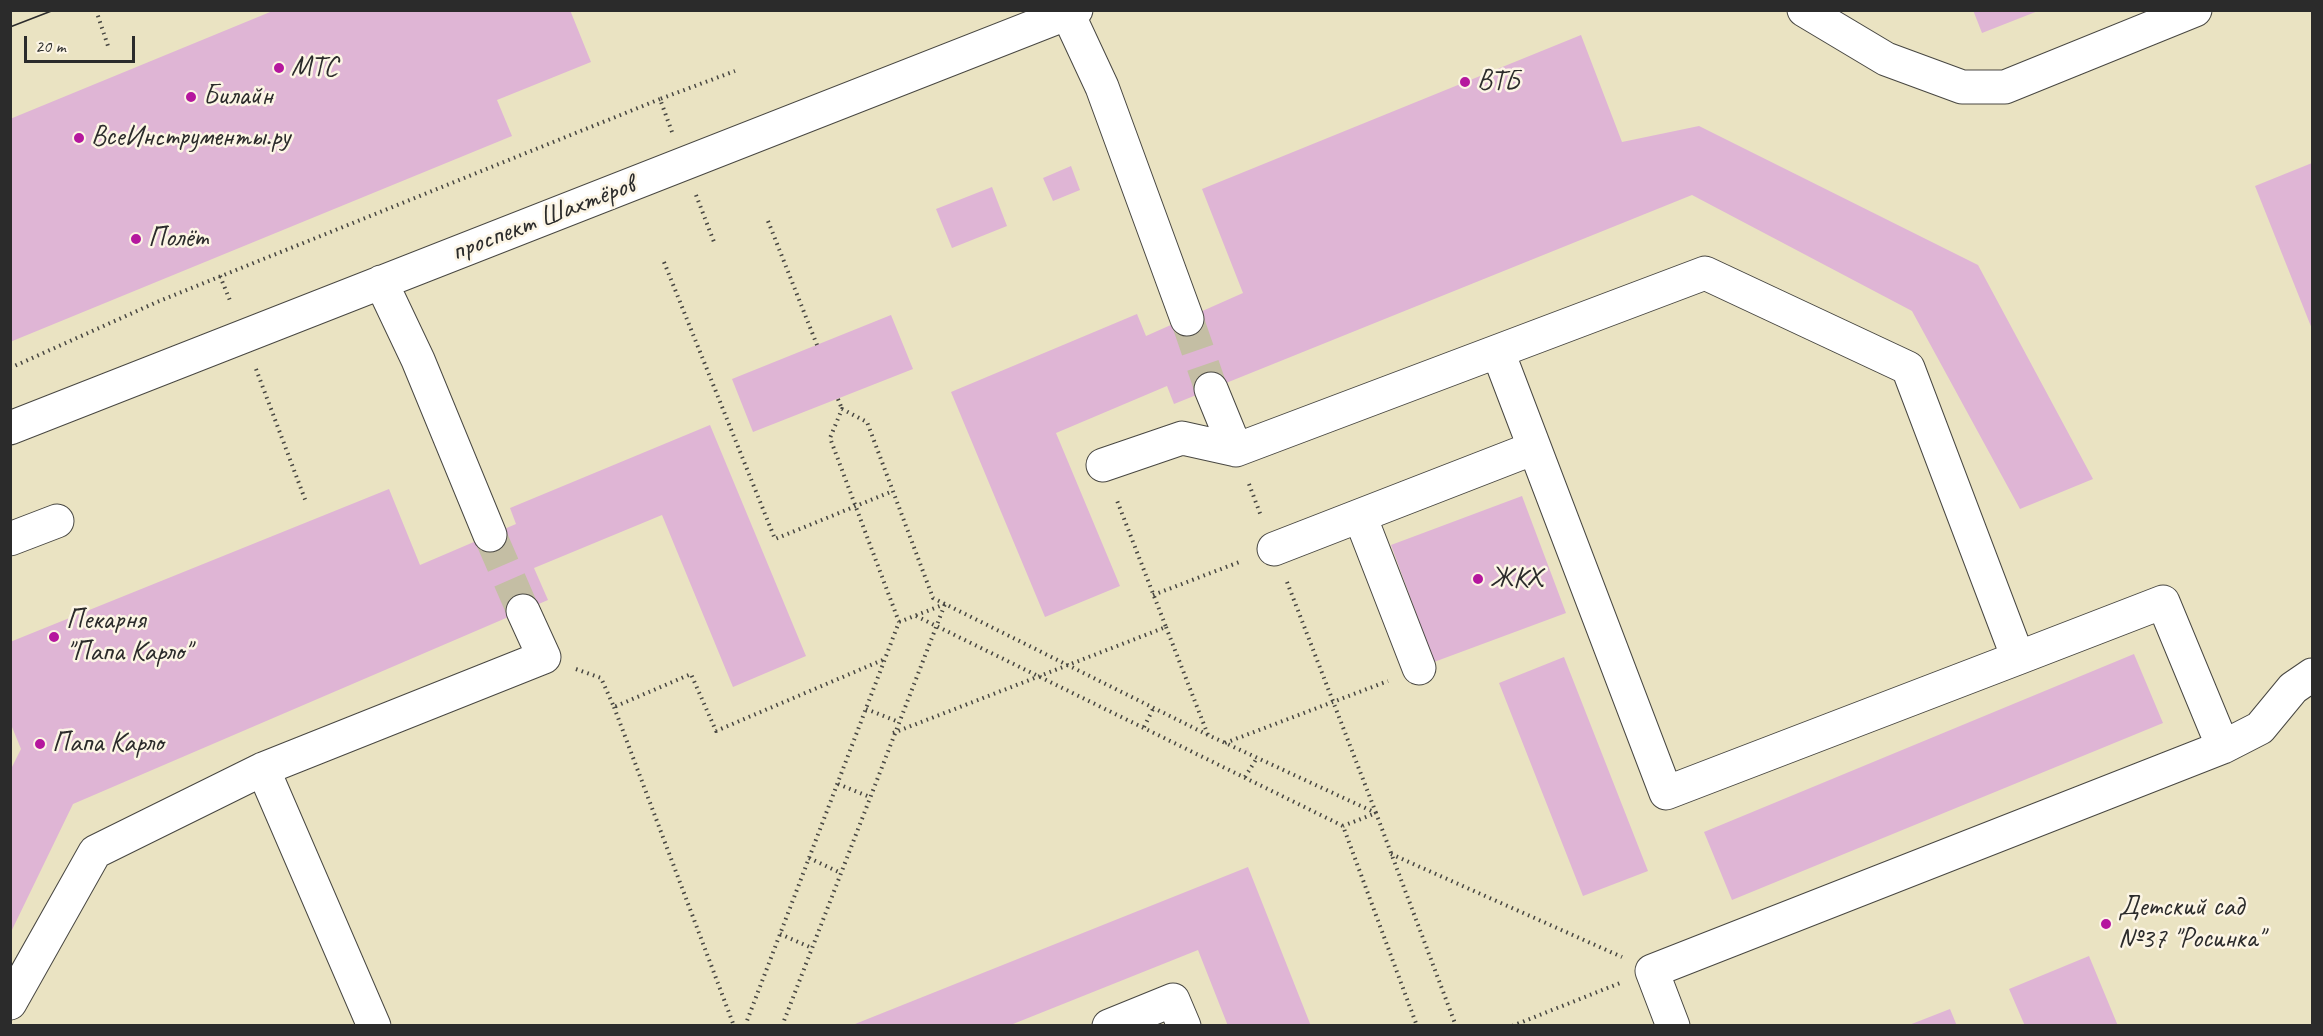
<!DOCTYPE html>
<meta charset="utf-8">
<style>
body{margin:0}
#map{position:relative;width:2323px;height:1036px;overflow:hidden;background:#eae3c2;font-family:Caveat,sans-serif}
canvas{display:block}
.frame{position:absolute;inset:0;border:12px solid #2b2b2b;pointer-events:none}
.scale{position:absolute;left:24px;top:36px;width:111px;height:27px;box-sizing:border-box;border:3px solid #2b2b2b;border-top:0;padding-left:8px;font-size:18px;line-height:21px;white-space:nowrap;color:#2b2b2b;-webkit-text-stroke:4px #fcf5e5;paint-order:stroke}
</style>
<div id="map">
<canvas width="2323" height="1036"></canvas>
<div class="frame"></div>
<div class="scale">20 m</div>
</div>
<script>
const ctx = document.querySelector('canvas').getContext('2d');
ctx.lineJoin = 'round';
function paint(path, color) {
  ctx.fillStyle = color;
  ctx.fill(path, 'evenodd');
}
function toPath(rows) {
  const path = new Path2D();
  for (const r of rows) {
    path.moveTo(r[0], r[1]);
    for (let i = 2; i < r.length; i += 2) path.lineTo(r[i], r[i + 1]);
  }
  return path;
}
function strokePath(path, color, width, dash) {
  ctx.strokeStyle = color;
  ctx.lineWidth = width;
  ctx.lineCap = dash ? 'butt' : 'round';
  ctx.setLineDash(dash || []);
  ctx.stroke(path);
}
function write(font, color, halo, rows, align = 'center') {
  ctx.font = font + ' Caveat,sans-serif';
  ctx.lineWidth = 5;
  ctx.setLineDash([]);
  ctx.textBaseline = 'middle';
  ctx.strokeStyle = halo;
  ctx.fillStyle = color;
  for (const [text, x, y, turn = 0] of rows) {
    ctx.save();
    ctx.translate(x, y);
    ctx.rotate((+turn || 0) * Math.PI / 180);
    ctx.textAlign = isNaN(turn) ? turn : align;
    if (halo) ctx.strokeText(text, 0, 0);
    ctx.fillText(text, 0, 0);
    ctx.restore();
  }
}
const building = toPath([
 [275,10,570,10,591,62,497,100,512,136,10,342,10,119],
 [1973,10,2038,10,2038,11,1982,33],
 [1581,35,1622,142,1699,126,1978,265,2093,479,2020,509,1912,311,1692,195,1174,404,1167,386,1056,433,1120,586,1045,617,951,392,1137,314,1146,336,1243,293,1202,189],
 [2312,163,2312,329,2255,186],
 [1071,166,1080,190,1053,201,1043,178],
 [992,187,1007,226,952,248,936,209],
 [891,315,913,369,753,432,732,379],
 [710,425,806,656,733,687,662,515,534,568,548,600,73,804,10,934,10,771,21,749,10,722,10,642,389,489,420,565,516,524,510,508],
 [1522,496,1566,613,1434,662,1391,545],
 [2134,654,2163,723,1732,900,1704,832],
 [1564,657,1648,871,1583,896,1499,683],
 [1248,867,1311,1026,1228,1026,1198,950,1008,1026,850,1026],
 [2089,956,2118,1026,2025,1026,2009,989],
 [1950,1009,1957,1026,1909,1026,1909,1025]
]);
const minorTunnel = toPath([
 [1187,319,1211,389],
 [490,535,523,611]
]);
const path = toPath([
 [96,10,108,46],
 [672,132,660,99,735,71],
 [696,195,714,242],
 [768,221,817,345],
 [664,262,775,539,893,491],
 [220,276,231,303],
 [10,368,157,302,660,99],
 [256,369,306,502],
 [838,399,842,409],
 [1249,484,1261,516],
 [1287,582,1376,813,1343,826],
 [1153,595,1242,561],
 [916,616,1343,826,1417,1026],
 [899,622,945,604],
 [1166,627,1208,735],
 [576,669,601,678,614,707,691,674,716,731,885,659],
 [614,707,734,1026],
 [866,709,899,722],
 [1144,727,1154,707],
 [893,733,1166,627,1116,498],
 [1225,743,1388,681],
 [1245,777,1257,758],
 [838,784,870,797],
 [1391,854,1622,957],
 [809,858,841,873],
 [780,934,812,948],
 [745,1026,899,622,830,438,842,409,867,422,933,598,1208,735,1376,813,1456,1026],
 [782,1026,945,604],
 [1512,1026,1620,983]
]);
const minor = toPath([
 [1804,10,1886,59,1962,87,2005,87,2195,10],
 [1068,14,1102,87,1187,319],
 [381,282,418,360,490,535],
 [1498,352,1666,793,2018,658],
 [1211,389,1236,450,1705,273,1908,368,2018,658,2163,602,2223,747,2260,728,2293,688,2312,675],
 [10,428,1076,10],
 [1103,465,1182,438,1236,450],
 [1360,516,1419,668],
 [10,539,57,521],
 [1274,549,1534,448],
 [263,769,374,1026],
 [10,1003,95,852,263,769,544,657,523,611],
 [1109,1026,1173,1000,1184,1026],
 [1673,1026,1652,971,2223,747]
]);
const tram = toPath([
 [10,27,54,10]
]);
const markers = [
 [279,68,6,"#b5179e"],
 [1465,82,6,"#b5179e"],
 [191,97,6,"#b5179e"],
 [79,138,6,"#b5179e"],
 [136,239,6,"#b5179e"],
 [1478,579,6,"#b5179e"],
 [54,637,6,"#b5179e"],
 [40,744,6,"#b5179e"],
 [2106,924,6,"#b5179e"]
];
const poiNames = [
 ["МТС",291,68],
 ["ВТБ",1477,82],
 ["Билайн",203,97],
 ["ВсеИнструменты.ру",91,138],
 ["Полёт",148,239],
 ["ЖКХ",1490,579],
 ["Пекарня",66,621],
 ["\"Папа Карло\"",66,653],
 ["Папа Карло",52,744],
 ["Детский сад",2118,908],
 ["№37 \"Росинка\"",2118,940]
];
const streetNames = [
 ["проспект Шахтёров",543,219,-21]
];
paint(building, '#dfb5d5');
strokePath(minorTunnel, '#c4bea4', 33, [33, 16]);
strokePath(minor, '#484742', 35);
strokePath(path, '#484742', 4, [1.5, 4.5]);
strokePath(minor, '#fff', 33);
strokePath(tram, '#2b2b2b', 1.5);
for (const [x, y, r, color] of markers) {
  const dot = new Path2D();
  dot.arc(x, y, r, 0, 2 * Math.PI);
  ctx.fillStyle = color;
  ctx.fill(dot);
  strokePath(dot, '#fcf5e5', 2);
}
write('28px', '#2b2b2b', '#fcf5e5', poiNames, 'left');
write('28px', '#2b2b2b', '#fcf5e5', streetNames);
</script>
